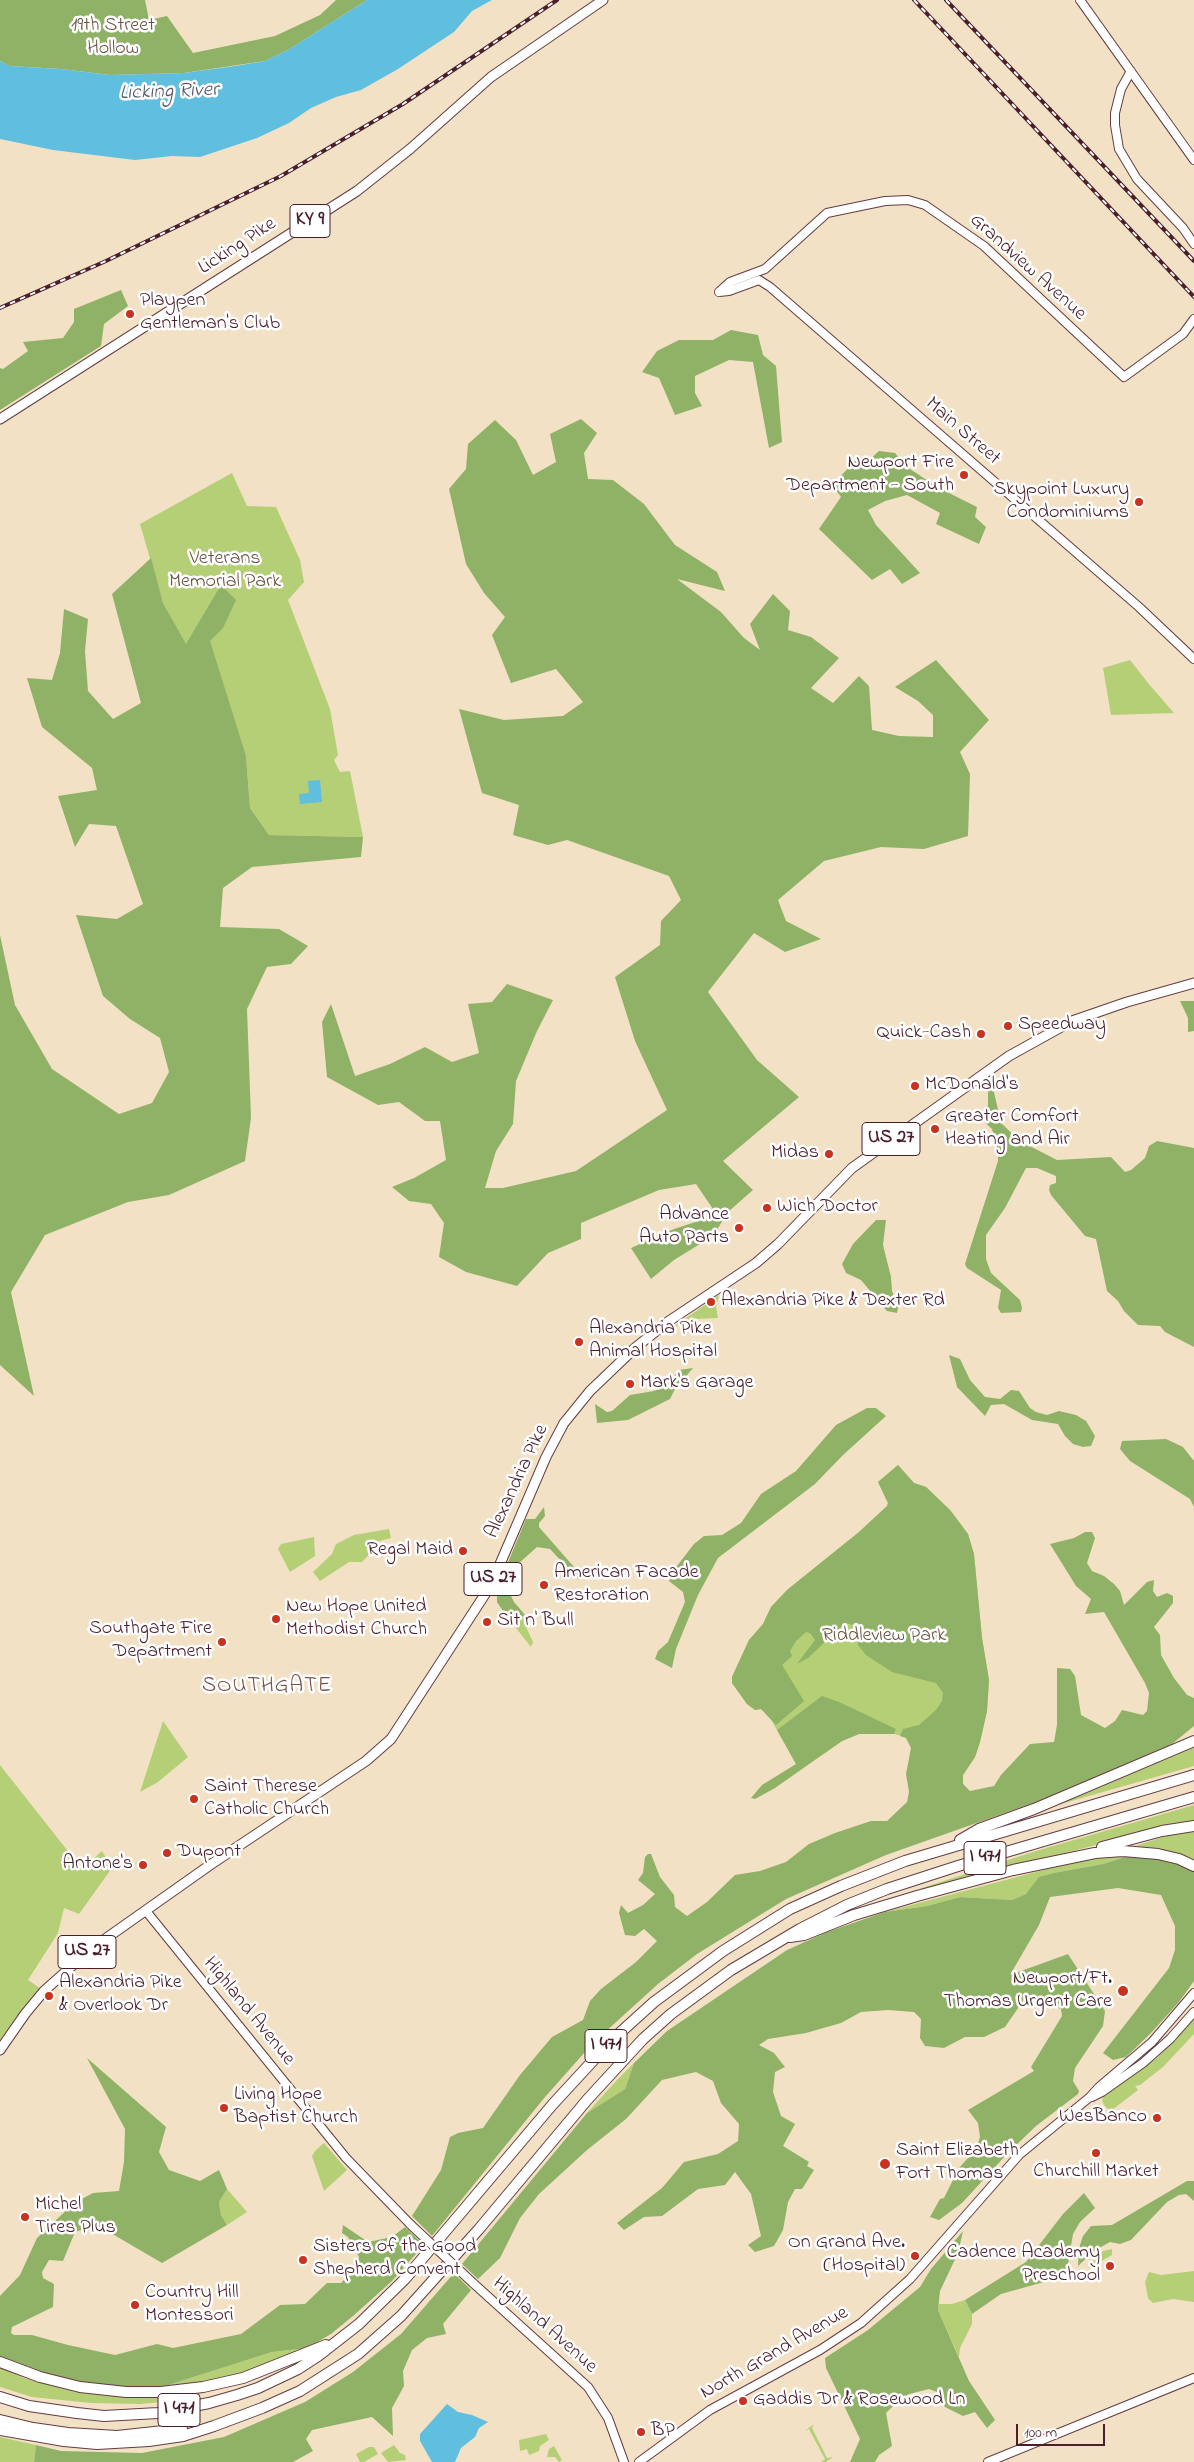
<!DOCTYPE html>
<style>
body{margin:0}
#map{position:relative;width:1194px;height:2462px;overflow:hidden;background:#f3e1c5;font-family:"Indie Flower",sans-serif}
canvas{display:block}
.scale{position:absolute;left:1016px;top:2424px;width:89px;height:22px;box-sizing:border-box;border:2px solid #4a1f2b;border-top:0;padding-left:6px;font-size:15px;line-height:18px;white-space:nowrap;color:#4a1f2b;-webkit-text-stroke:4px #fff;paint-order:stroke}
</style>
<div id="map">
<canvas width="1194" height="2462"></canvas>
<div class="scale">100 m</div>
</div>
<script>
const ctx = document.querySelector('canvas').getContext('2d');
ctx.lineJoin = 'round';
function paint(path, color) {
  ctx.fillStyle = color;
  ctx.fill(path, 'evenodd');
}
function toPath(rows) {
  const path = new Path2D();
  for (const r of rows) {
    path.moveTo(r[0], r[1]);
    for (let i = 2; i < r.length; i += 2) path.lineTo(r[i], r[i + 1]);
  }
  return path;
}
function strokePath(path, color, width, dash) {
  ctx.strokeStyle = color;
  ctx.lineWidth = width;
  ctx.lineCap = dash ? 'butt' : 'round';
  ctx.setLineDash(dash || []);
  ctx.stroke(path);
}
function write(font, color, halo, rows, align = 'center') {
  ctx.font = font + ' "Indie Flower",sans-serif';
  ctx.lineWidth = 5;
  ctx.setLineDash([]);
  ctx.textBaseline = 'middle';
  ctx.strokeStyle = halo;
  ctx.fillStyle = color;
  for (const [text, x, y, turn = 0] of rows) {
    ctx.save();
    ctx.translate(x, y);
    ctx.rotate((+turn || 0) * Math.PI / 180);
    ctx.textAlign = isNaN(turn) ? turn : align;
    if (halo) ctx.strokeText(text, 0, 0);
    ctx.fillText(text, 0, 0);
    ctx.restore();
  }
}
const green = toPath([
 [232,473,247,506,276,507,300,560,304,582,288,600,330,709,338,755,334,760,340,772,350,771,363,837,269,835,250,808,246,756,163,603,140,524],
 [1130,660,1148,683,1174,713,1111,715,1103,668],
 [719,1295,716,1307,718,1318,695,1319,672,1328],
 [898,1465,914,1483,926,1487,950,1510,968,1534,974,1554,982,1638,989,1680,987,1711,980,1742,975,1757,963,1775,963,1784,970,1792,919,1741,891,1733,859,1734,842,1741,825,1753,796,1764,768,1714,761,1709,755,1710,747,1704,732,1683,732,1677,749,1640,763,1624,771,1607,787,1590,859,1532,887,1506,888,1503,878,1482],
 [389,1529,391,1538,376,1542,376,1547,362,1562,349,1562,320,1581,313,1572,332,1554,336,1544,354,1535],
 [314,1537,315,1556,290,1572,278,1549,281,1544],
 [505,1614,516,1617,526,1616,527,1629,533,1642,531,1647],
 [163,1721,188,1757,158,1782,140,1792],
 [1194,1747,1194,1766,1047,1808,1079,1796],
 [0,1765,82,1869,102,1851,112,1868,79,1914,64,1908,58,1933,28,1980,44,1991,0,2050],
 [1194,1805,1194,1822,1172,1825,947,1884,919,1889,1036,1851],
 [1179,1832,1194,1832,1194,1861,1184,1855,1163,1850,1135,1846],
 [1112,1855,1131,1855,1103,1864,1059,1872,1026,1894,1012,1900,960,1897,927,1906,885,1912,1077,1861],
 [1194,2019,1194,2034,1163,2067,1140,2085,1135,2086,1138,2090,1112,2110,1109,2110,1104,2105,1102,2100,1104,2096,1157,2058],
 [634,2063,625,2089,587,2113,616,2081],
 [324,2143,347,2170,324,2191,312,2156,315,2151],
 [227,2189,247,2212,227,2225,221,2215,219,2202],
 [1112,2249,1112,2255,1098,2263,1101,2270,1095,2273,1092,2262,1103,2251],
 [1194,2271,1194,2302,1173,2299,1153,2303,1148,2298,1145,2282,1149,2272,1161,2275],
 [965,2300,972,2314,972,2324,960,2348,959,2357,938,2310,939,2304,952,2304],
 [307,2348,265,2366,230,2376,181,2386,159,2388,272,2352],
 [0,2367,24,2378,75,2392,132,2398,192,2394,172,2401,140,2404,91,2403,32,2397,0,2387],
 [814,2424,812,2428,827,2458,833,2457,826,2462,821,2462,825,2459,809,2429,805,2431],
 [546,2434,549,2440,540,2446,539,2451,529,2455,527,2449,520,2451,519,2440],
 [0,2437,36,2445,34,2462,0,2462],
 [394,2445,400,2453,405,2455,406,2460,388,2462,381,2453],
 [554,2446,562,2460,559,2462,555,2457,547,2457,549,2449],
 [369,2447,374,2447,378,2454,364,2462,360,2462,356,2454]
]);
const forest = toPath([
 [0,0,145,0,149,20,167,16,193,53,275,36,320,15,336,0,367,0,288,50,265,61,184,73,110,75,61,69,9,66,0,61],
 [121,290,128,306,104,324,101,346,0,410,0,368,3,369,28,351,23,342,63,338,74,322,74,309],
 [731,330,758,335,763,355,776,366,782,442,769,448,753,362,729,360,695,376,695,393,702,406,675,415,659,378,642,372,657,351,679,340,713,340],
 [581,419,597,433,584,453,588,479,613,480,644,504,675,545,717,572,725,591,677,579,721,612,744,638,760,650,750,624,773,594,790,611,788,630,811,637,839,658,811,688,833,703,859,676,869,686,872,730,899,736,933,737,933,715,918,701,895,687,936,660,989,720,960,752,970,774,968,836,924,849,881,847,824,861,778,900,786,921,821,939,785,952,754,933,708,992,757,1060,799,1097,723,1161,753,1190,728,1212,713,1236,674,1260,651,1279,631,1248,674,1229,717,1215,696,1184,659,1190,581,1223,581,1239,548,1253,517,1286,466,1272,439,1257,444,1223,431,1204,409,1201,392,1187,414,1178,446,1160,440,1121,425,1121,399,1102,378,1105,327,1077,322,1022,331,1004,355,1076,390,1064,425,1047,452,1062,479,1053,468,1004,492,1002,507,984,553,1000,537,1031,516,1081,513,1124,496,1151,485,1188,503,1188,576,1171,667,1110,635,1041,615,977,660,945,661,921,681,900,669,876,567,840,548,845,513,835,519,805,482,793,459,709,504,720,563,716,583,702,556,669,511,683,492,635,505,617,484,593,466,564,449,489,466,469,468,444,495,420,516,440,533,475,556,462,550,434],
 [879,451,895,453,907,467,939,488,977,507,975,517,986,527,979,544,936,524,940,513,907,495,885,501,868,510,876,525,920,573,902,584,890,569,872,580,819,529,841,497,832,485,859,457,869,460],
 [151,558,163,603,186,644,221,585,236,600,223,628,210,641,246,756,250,808,269,835,363,837,361,857,252,867,223,888,220,927,279,929,308,946,291,964,267,967,247,1009,251,1118,245,1161,169,1195,128,1202,45,1235,11,1292,34,1396,0,1365,0,935,15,1005,52,1069,119,1114,152,1103,169,1072,160,1038,130,1019,103,996,76,915,117,919,143,904,116,826,89,824,75,847,58,796,97,790,92,768,42,727,27,678,52,680,60,653,64,609,88,619,85,651,88,691,113,719,141,703,112,594],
 [1180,1001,1194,1001,1194,1031,1188,1032,1188,1018],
 [991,1079,1001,1123,1020,1141,1057,1160,1111,1157,1125,1172,1131,1170,1145,1158,1149,1146,1157,1141,1194,1148,1194,1347,1165,1332,1160,1326,1138,1325,1124,1311,1118,1301,1107,1291,1096,1239,1085,1236,1051,1195,1049,1190,1050,1185,1056,1183,1056,1176,1037,1168,1026,1168,1005,1208,986,1235,986,1259,991,1273,1020,1300,1022,1308,1021,1312,1001,1313,998,1308,1001,1290,967,1268,965,1264,998,1161,998,1151,992,1129,979,1117,983,1114,988,1105,988,1092,979,1088],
 [876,1220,886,1220,883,1245,891,1277,892,1291,898,1308,897,1313,887,1311,861,1280,846,1273,842,1264,853,1244],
 [949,1355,960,1359,970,1380,985,1397,1000,1399,1011,1390,1019,1391,1030,1408,1036,1412,1047,1415,1059,1411,1076,1415,1086,1421,1095,1436,1091,1446,1083,1447,1073,1444,1065,1436,1058,1424,1032,1420,1004,1404,991,1405,985,1416,957,1387],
 [693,1368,675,1389,670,1399,628,1420,597,1423,595,1404,607,1412,612,1411,630,1395,654,1391,666,1386,679,1370],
 [867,1408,876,1408,886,1416,843,1455,815,1484,718,1558,698,1595,676,1649,672,1668,655,1659,658,1651,668,1642,685,1602,683,1592,669,1581,677,1566,694,1544,704,1536,722,1535,741,1523,761,1494,796,1471,836,1425],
 [1166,1439,1183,1447,1194,1461,1194,1507,1190,1499,1130,1461,1120,1449,1122,1441],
 [898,1465,914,1483,926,1487,950,1510,968,1534,974,1554,982,1638,989,1680,987,1711,980,1742,975,1757,963,1775,963,1784,970,1791,994,1786,1001,1775,1030,1744,1054,1742,1057,1725,1057,1668,1070,1669,1075,1676,1081,1715,1105,1728,1115,1721,1122,1710,1143,1715,1147,1711,1149,1693,1145,1683,1104,1612,1085,1614,1091,1599,1076,1586,1050,1544,1074,1538,1085,1532,1092,1532,1095,1538,1087,1563,1092,1571,1104,1576,1114,1584,1120,1591,1124,1605,1147,1582,1154,1580,1153,1591,1157,1597,1167,1593,1173,1596,1173,1603,1154,1627,1160,1635,1161,1655,1174,1678,1187,1695,1194,1698,1194,1726,1172,1744,1050,1797,886,1855,786,1899,697,1954,658,1984,593,2043,545,2097,432,2236,412,2216,441,2170,450,2137,458,2133,483,2128,520,2075,552,2037,583,2020,590,2001,601,1989,636,1962,657,1941,644,1929,635,1936,625,1935,619,1913,621,1905,628,1913,643,1905,655,1894,638,1880,643,1873,645,1857,648,1854,651,1854,660,1877,674,1895,675,1907,687,1916,707,1902,735,1875,760,1871,786,1862,809,1844,835,1833,871,1821,887,1821,907,1802,909,1792,906,1774,911,1748,906,1738,900,1736,903,1729,919,1725,936,1710,942,1701,943,1693,936,1683,892,1672,866,1655,858,1645,858,1626,845,1623,808,1658,797,1664,815,1640,810,1633,806,1632,796,1641,790,1651,792,1656,782,1665,804,1701,776,1725,761,1709,755,1710,747,1704,732,1683,732,1677,749,1640,763,1624,771,1607,787,1590,859,1532,887,1506,888,1503,878,1482],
 [544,1507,545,1516,539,1523,539,1527,574,1567,584,1570,579,1580,550,1549,537,1547,518,1564,510,1583,508,1590,514,1602,526,1616,516,1617,505,1614,497,1602,497,1589,526,1519,535,1519],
 [822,1696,839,1702,896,1729,894,1734,859,1734,842,1741,775,1788,755,1799,751,1798,762,1785,796,1764,777,1730],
 [1131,1855,1168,1860,1194,1871,1194,1981,1179,2002,1151,2033,1126,2057,1113,2060,1103,2053,1169,1968,1175,1950,1175,1926,1161,1895,1118,1888,1050,1897,1039,1925,1010,1975,1068,1954,1105,2011,1103,2026,1075,2068,1073,2081,1079,2091,1078,2094,1036,2126,1006,2155,962,2203,939,2220,930,2217,940,2199,944,2198,959,2168,976,2149,980,2137,978,2123,968,2110,1034,2071,1031,2067,1062,2016,1061,2009,1033,1997,1025,1998,1005,2027,984,2037,965,2037,944,2048,925,2046,920,2038,921,2019,914,2012,888,2010,861,2012,841,2023,806,2033,768,2039,759,2045,774,2053,785,2067,775,2072,773,2092,781,2116,795,2124,783,2146,809,2162,807,2166,814,2170,802,2189,795,2189,788,2202,783,2230,774,2246,755,2252,748,2245,761,2236,751,2194,735,2172,725,2185,698,2189,662,2216,644,2217,624,2230,617,2223,662,2188,684,2162,718,2154,738,2141,739,2124,721,2103,713,2081,696,2072,662,2080,626,2119,587,2150,539,2194,520,2218,500,2258,478,2279,462,2264,587,2113,625,2089,634,2063,667,2031,787,1950,827,1932,885,1912,927,1906,960,1897,1012,1900,1026,1894,1039,1877,1059,1872,1103,1864],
 [87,2058,166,2127,159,2152,169,2170,200,2181,219,2170,227,2189,219,2202,221,2215,227,2225,162,2263,109,2232,85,2229,75,2232,63,2261,49,2260,42,2272,43,2278,54,2284,53,2307,12,2327,11,2333,14,2335,32,2335,68,2345,115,2355,157,2344,173,2348,241,2334,280,2305,305,2304,327,2283,341,2283,355,2268,359,2257,348,2237,342,2233,343,2225,368,2242,392,2237,405,2227,424,2245,391,2282,353,2316,331,2334,307,2348,272,2352,159,2388,120,2388,74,2382,28,2369,0,2357,0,2296,20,2275,37,2238,74,2203,93,2193,119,2191,124,2162,125,2129],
 [1187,2181,1194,2181,1194,2201,1186,2194,1179,2195,1167,2202,1131,2240,1120,2244,1110,2242,1094,2251,1078,2266,1079,2248,1083,2236,1091,2226,1112,2225],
 [1084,2193,1095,2208,1080,2222,1073,2234,1068,2264,1069,2275,1001,2294,972,2314,965,2300,1026,2262,1063,2214],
 [963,2231,958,2253,940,2291,938,2310,969,2381,995,2420,987,2428,975,2412,963,2416,945,2407,937,2392,929,2389,909,2394,898,2401,886,2413,892,2446,879,2455,875,2462,850,2462,860,2439,826,2368,825,2358,868,2330,920,2287,931,2269],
 [454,2273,471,2290,443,2324,446,2334,427,2338,412,2350,403,2371,404,2386,392,2408,393,2436,372,2417,312,2430,306,2439,313,2451,293,2462,34,2462,36,2445,61,2451,142,2453,224,2437,305,2402,353,2372,401,2334]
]);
const water = toPath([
 [367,0,492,0,472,11,454,32,398,69,361,90,336,97,311,108,289,123,257,138,200,157,172,156,135,160,53,150,0,139,0,61,9,66,61,69,110,75,184,73,235,66,265,61,288,50],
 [320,780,322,802,300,804,299,794,309,793,308,781],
 [447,2404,458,2412,472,2415,488,2422,479,2428,475,2437,461,2448,455,2462,432,2462,420,2441,420,2434]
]);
const secondary = toPath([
 [1080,0,1194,160],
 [1131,71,1121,89,1115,113,1115,125,1119,149,1137,179,1183,228,1194,244],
 [719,292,729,291,759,280,770,287,1139,607,1194,659],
 [719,292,730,282,765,269,827,213,885,201,908,200,925,205,984,246,1124,377,1183,334,1194,319],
 [146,1911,346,2158,411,2225],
 [1092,2097,1102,2092,1143,2063,1170,2039,1194,2012],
 [473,2283,588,2387,608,2418,624,2462],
 [639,2462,710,2410,820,2350,861,2323,910,2279,1019,2155,1090,2097,1099,2087,1152,2042,1194,1993],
 [988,2462,1194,2378]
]);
const primary = toPath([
 [0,419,357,191,410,149,491,77,603,0],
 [0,2050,25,2014,44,1991,91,1949,210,1865,366,1761,391,1739,491,1585,546,1457,564,1423,590,1391,636,1347,669,1321,756,1263,778,1244,852,1168,1009,1056,1072,1021,1127,1002,1194,983]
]);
const highway = toPath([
 [960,1840,979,1829,1034,1809,1194,1741],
 [1102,1847,1162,1831,1194,1826],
 [790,1937,804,1935,854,1915,917,1896,1013,1870,1095,1853,1123,1851,1158,1854,1179,1859,1194,1866],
 [0,2362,40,2377,80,2387,126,2392,161,2392,203,2387,243,2378,326,2345],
 [0,2397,29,2406,77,2413,104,2416,158,2413,209,2403,237,2395,258,2388,298,2369,318,2356,359,2324,405,2279,553,2104,612,2040,654,2002,723,1951,790,1909,841,1886,905,1861,1194,1775],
 [0,2420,33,2428,68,2433,117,2436,182,2429],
 [0,2430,64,2441,97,2444,149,2441,183,2436,214,2426,262,2408,300,2391,358,2354,401,2316,479,2229,587,2100,643,2039,671,2014,731,1970,800,1929,847,1905,887,1889,958,1866,1194,1797]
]);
const rail = toPath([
 [914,0,1194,297],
 [946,0,1194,261],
 [0,308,106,261,281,176,403,104,557,0]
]);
const secondaryBridge = toPath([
 [411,2225,473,2283]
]);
const markers = [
 [130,314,5,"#c8321e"],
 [964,475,5,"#c8321e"],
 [1139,502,5,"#c8321e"],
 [1008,1026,5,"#c8321e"],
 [981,1034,5,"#c8321e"],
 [915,1086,5,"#c8321e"],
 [935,1129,5,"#c8321e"],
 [829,1154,5,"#c8321e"],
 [767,1208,5,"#c8321e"],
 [739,1228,5,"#c8321e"],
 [711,1302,5,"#c8321e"],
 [579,1342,5,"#c8321e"],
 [630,1384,5,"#c8321e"],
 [463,1551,5,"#c8321e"],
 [544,1585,5,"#c8321e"],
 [276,1619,5,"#c8321e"],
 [487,1622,5,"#c8321e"],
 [222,1642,5,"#c8321e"],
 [194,1799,5,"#c8321e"],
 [167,1853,5,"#c8321e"],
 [143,1865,5,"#c8321e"],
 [1123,1991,6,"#c8321e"],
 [49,1996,5,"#c8321e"],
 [224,2108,5,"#c8321e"],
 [1157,2118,5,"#c8321e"],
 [1096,2153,5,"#c8321e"],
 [885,2164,6,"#c8321e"],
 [25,2217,5,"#c8321e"],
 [915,2256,5,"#c8321e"],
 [303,2260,5,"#c8321e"],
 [1110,2266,5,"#c8321e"],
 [135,2305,5,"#c8321e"],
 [743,2401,5,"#c8321e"],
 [641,2432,5,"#c8321e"]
];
const shields = [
 [310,221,40],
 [891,1139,58],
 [493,1579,58],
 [985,1858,42],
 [87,1952,58],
 [606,2046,42],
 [179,2410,42]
];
const shieldNames = [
 ["KY 9",310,221],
 ["US 27",891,1139],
 ["US 27",493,1579],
 ["I 471",985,1858],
 ["US 27",87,1952],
 ["I 471",606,2046],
 ["I 471",179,2410]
];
const parkNames = [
 ["19th Street",113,27],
 ["Hollow",113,50],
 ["Veterans",225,560],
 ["Memorial Park",225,583],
 ["Riddleview Park",884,1637]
];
const streetNames = [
 ["Licking Pike",238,247,-33],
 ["Grandview Avenue",1027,268,42],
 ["Main Street",962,432,41],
 ["Alexandria Pike",518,1482,-65],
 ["Highland Avenue",248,2012,51],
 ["Highland Avenue",544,2326,42],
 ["North Grand Avenue",775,2354,-30]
];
const poiNames = [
 ["Playpen",140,302],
 ["Gentleman's Club",140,325],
 ["Newport Fire",954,464,"right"],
 ["Department - South",954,487,"right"],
 ["Skypoint Luxury",1129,491,"right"],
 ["Condominiums",1129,514,"right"],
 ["Speedway",1018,1026],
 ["Quick-Cash",971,1034,"right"],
 ["McDonald's",925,1086],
 ["Greater Comfort",945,1118],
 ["Heating and Air",945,1141],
 ["Midas",819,1154,"right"],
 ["Wich Doctor",777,1208],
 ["Advance",729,1216,"right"],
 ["Auto Parts",729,1239,"right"],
 ["Alexandria Pike & Dexter Rd",721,1302],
 ["Alexandria Pike",589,1330],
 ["Animal Hospital",589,1353],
 ["Mark's Garage",640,1384],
 ["Regal Maid",453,1551,"right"],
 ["American Facade",554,1574],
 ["Restoration",554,1597],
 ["New Hope United",286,1608],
 ["Methodist Church",286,1631],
 ["Sit n' Bull",497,1622],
 ["Southgate Fire",212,1630,"right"],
 ["Department",212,1653,"right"],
 ["Saint Therese",204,1788],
 ["Catholic Church",204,1811],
 ["Dupont",177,1853],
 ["Antone's",133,1865,"right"],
 ["Newport/Ft.",1112,1980,"right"],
 ["Thomas Urgent Care",1112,2003,"right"],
 ["Alexandria Pike",59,1984],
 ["& Overlook Dr",59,2007],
 ["Living Hope",234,2096],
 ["Baptist Church",234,2119],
 ["WesBanco",1147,2118,"right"],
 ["Saint Elizabeth",896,2152],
 ["Fort Thomas",896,2175],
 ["Churchill Market",1096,2173,"center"],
 ["Michel",35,2206],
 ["Tires Plus",35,2229],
 ["On Grand Ave.",905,2244,"right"],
 ["(Hospital)",905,2267,"right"],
 ["Sisters of the Good",313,2248],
 ["Shepherd Convent",313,2271],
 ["Cadence Academy",1100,2254,"right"],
 ["Preschool",1100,2277,"right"],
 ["Country Hill",145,2294],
 ["Montessori",145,2317],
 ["Gaddis Dr & Rosewood Ln",753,2401],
 ["BP",651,2432]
];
const waterNames = [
 ["Licking River",169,93,-2]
];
const quarterNames = [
 ["SOUTHGATE",267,1687]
];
paint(green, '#b4cf75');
paint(forest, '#8fb266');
paint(water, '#60bfde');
strokePath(secondary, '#633c42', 10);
strokePath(primary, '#633c42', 11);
strokePath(highway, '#633c42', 12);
strokePath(secondary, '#fff', 8);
strokePath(primary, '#fff', 9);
strokePath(highway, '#fff', 10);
strokePath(rail, '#4a1f2b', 4);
strokePath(rail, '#fff', 2, [5.5]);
strokePath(secondaryBridge, '#633c42', 10, []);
strokePath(secondaryBridge, '#fff', 8);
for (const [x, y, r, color] of markers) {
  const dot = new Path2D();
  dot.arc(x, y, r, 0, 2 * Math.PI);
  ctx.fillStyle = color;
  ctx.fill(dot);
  strokePath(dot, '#fff', 2);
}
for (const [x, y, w] of shields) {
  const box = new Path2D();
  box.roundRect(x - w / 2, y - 16.5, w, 33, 4);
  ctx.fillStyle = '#fff';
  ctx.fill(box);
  strokePath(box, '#4a1f2b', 1);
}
write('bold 19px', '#4a1f2b', null, shieldNames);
write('20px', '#6a5441', '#fff', parkNames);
write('20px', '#4a1f2b', '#fff', streetNames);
write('20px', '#4a1f2b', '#fff', poiNames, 'left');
write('italic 21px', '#52576a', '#fff', waterNames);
ctx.letterSpacing = '1px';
write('22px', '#774f48', '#fff', quarterNames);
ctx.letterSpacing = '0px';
</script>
